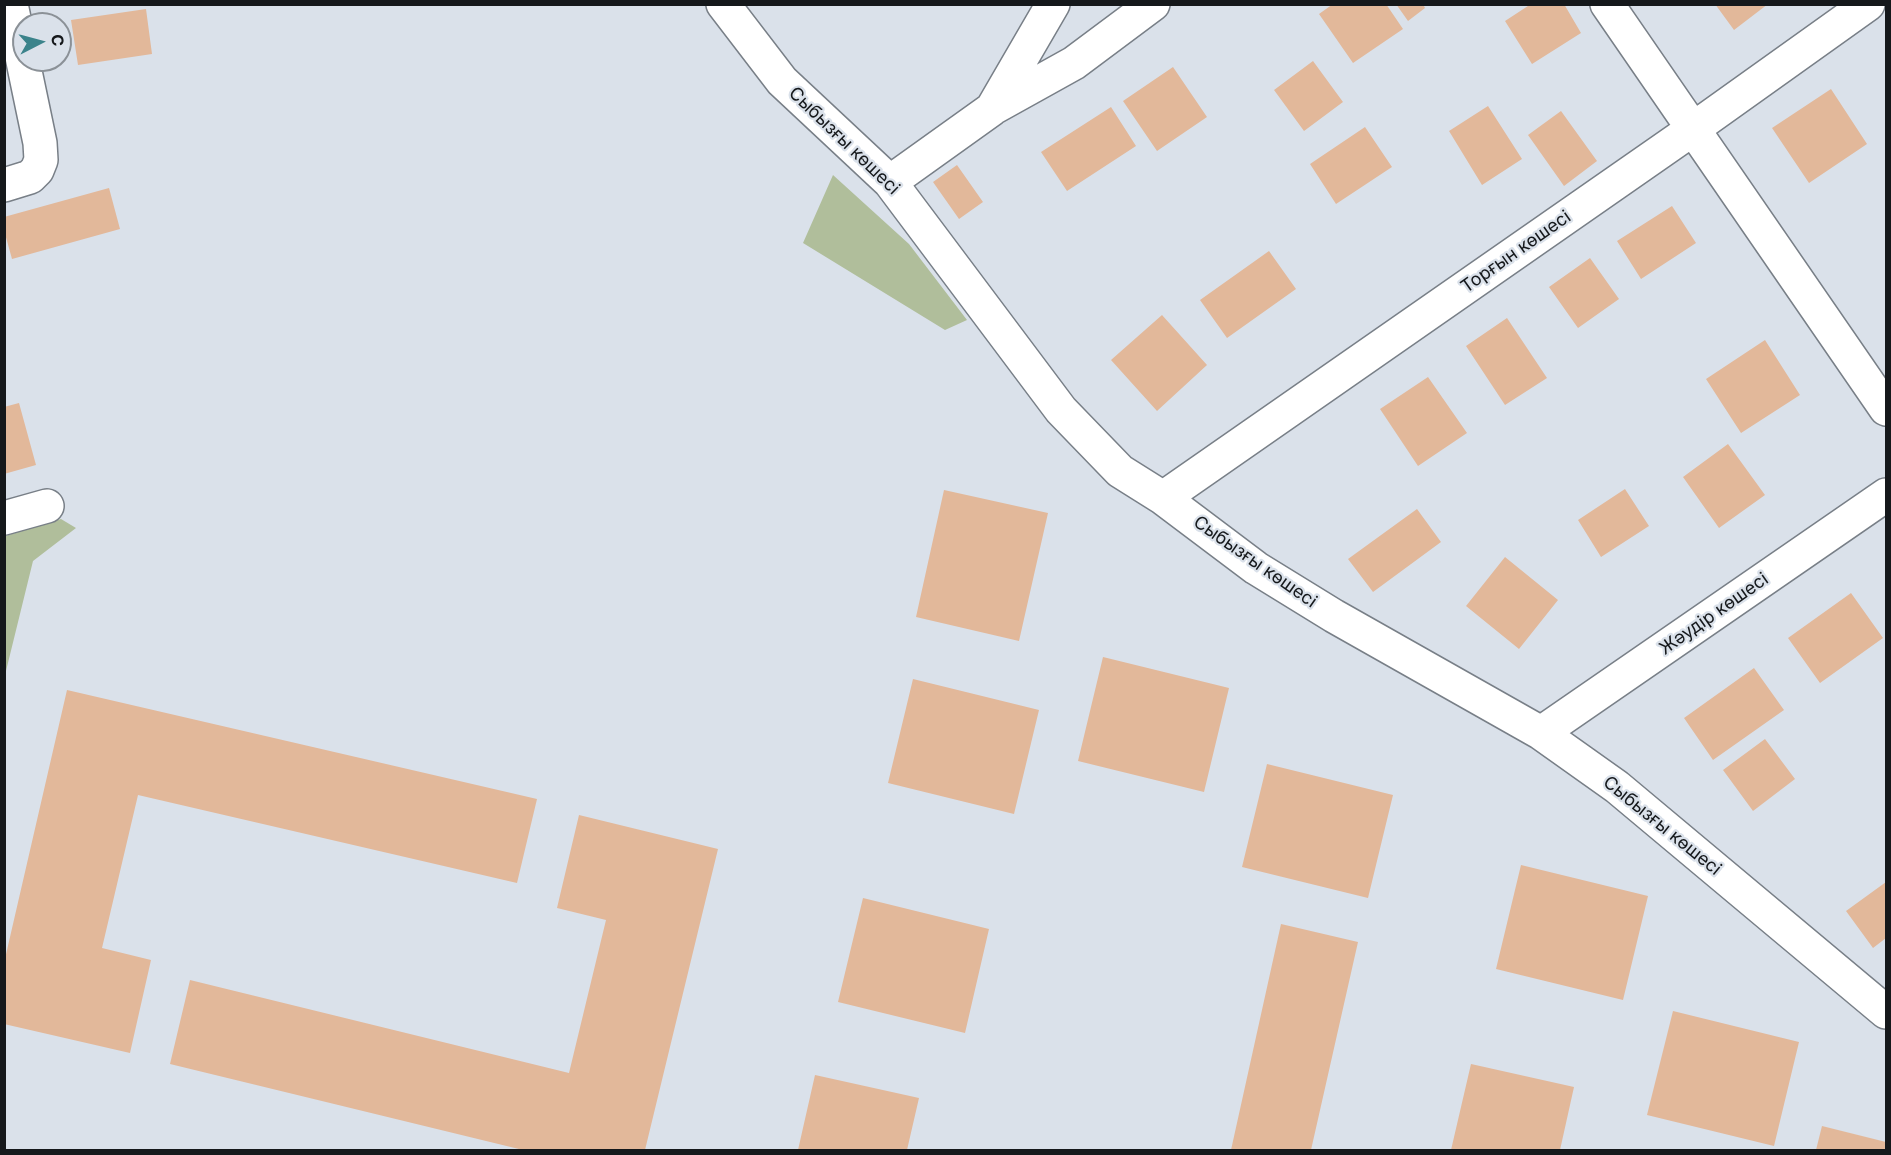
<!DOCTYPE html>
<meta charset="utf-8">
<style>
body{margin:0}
#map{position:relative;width:1891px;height:1155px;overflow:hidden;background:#dae1ea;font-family:Inter,sans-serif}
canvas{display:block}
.frame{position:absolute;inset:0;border:6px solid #15181b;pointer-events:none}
.north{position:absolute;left:12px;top:12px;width:60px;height:60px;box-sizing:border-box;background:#dae1ea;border:2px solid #8b9197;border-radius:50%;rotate:84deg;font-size:16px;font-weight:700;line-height:24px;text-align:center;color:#15181b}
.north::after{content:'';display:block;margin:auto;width:21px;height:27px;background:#3b838b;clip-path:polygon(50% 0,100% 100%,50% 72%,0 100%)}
</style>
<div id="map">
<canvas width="1891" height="1155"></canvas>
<div class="frame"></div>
<div class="north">С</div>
</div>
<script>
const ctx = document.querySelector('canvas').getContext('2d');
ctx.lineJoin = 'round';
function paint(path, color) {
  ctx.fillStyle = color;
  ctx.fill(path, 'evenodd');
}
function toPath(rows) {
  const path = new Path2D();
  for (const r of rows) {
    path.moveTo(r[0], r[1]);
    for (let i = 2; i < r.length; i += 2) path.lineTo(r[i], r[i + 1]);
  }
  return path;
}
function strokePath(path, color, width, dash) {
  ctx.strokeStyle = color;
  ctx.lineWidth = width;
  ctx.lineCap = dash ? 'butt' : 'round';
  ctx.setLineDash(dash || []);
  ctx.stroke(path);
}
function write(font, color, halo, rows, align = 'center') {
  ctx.font = font + ' Inter,sans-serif';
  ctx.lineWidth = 4.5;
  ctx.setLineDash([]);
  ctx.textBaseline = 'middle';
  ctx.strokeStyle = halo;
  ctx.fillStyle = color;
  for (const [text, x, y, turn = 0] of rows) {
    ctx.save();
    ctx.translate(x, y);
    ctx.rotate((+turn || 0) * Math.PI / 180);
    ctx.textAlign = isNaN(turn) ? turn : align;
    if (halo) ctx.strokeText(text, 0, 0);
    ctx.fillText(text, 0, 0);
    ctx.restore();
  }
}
const green = toPath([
 [833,175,909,244,967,320,945,330,803,243],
 [61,519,76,528,33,561,5,675,5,536]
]);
const building = toPath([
 [1333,4,1386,4,1403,29,1353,63,1319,14],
 [1396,4,1423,4,1425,8,1408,21],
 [1531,4,1564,4,1581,33,1532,64,1505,21],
 [1715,4,1768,4,1734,30],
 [146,9,152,54,78,65,71,20],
 [1313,61,1343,102,1304,131,1274,90],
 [1173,67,1207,117,1157,151,1123,101],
 [1831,89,1867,144,1809,183,1772,128],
 [1488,106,1522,159,1482,185,1449,131],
 [1111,107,1136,146,1067,191,1041,152],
 [1561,111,1597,161,1564,186,1528,135],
 [1365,127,1392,167,1336,204,1310,164],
 [957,165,983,202,959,219,933,182],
 [109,188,120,229,12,259,4,230,4,217],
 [1672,206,1696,243,1641,279,1617,241],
 [1269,251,1296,289,1227,338,1200,300],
 [1590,258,1619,299,1578,328,1549,287],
 [1162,315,1207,365,1157,411,1111,360],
 [1507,318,1547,378,1505,405,1466,346],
 [1765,340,1800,395,1741,433,1706,379],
 [1428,377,1467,433,1418,466,1380,409],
 [19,403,36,465,4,474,4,407],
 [1728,444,1765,495,1719,528,1683,477],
 [1625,489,1649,526,1601,557,1578,520],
 [944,490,1048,513,1019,641,916,617],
 [1417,509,1441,542,1373,592,1348,559],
 [1505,557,1558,600,1519,649,1466,606],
 [1851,593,1883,638,1820,683,1788,638],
 [1103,657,1229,688,1204,792,1078,761],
 [1754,668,1784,710,1713,760,1684,718],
 [913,679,1039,710,1014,814,888,783],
 [67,690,537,799,517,883,138,795,102,948,151,960,130,1053,4,1024,4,963],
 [1765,739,1795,779,1753,811,1723,770],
 [1267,764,1393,795,1368,898,1242,867],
 [579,815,718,849,645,1150,523,1150,170,1064,190,980,569,1073,606,920,557,908],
 [1521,865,1648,896,1623,1000,1496,969],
 [1886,882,1886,938,1873,948,1846,911],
 [863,898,989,929,965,1033,838,1002],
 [1281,924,1358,942,1311,1150,1231,1150],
 [1673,1011,1799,1042,1774,1146,1647,1115],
 [1471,1064,1574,1087,1560,1150,1451,1150],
 [815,1075,919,1098,907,1150,798,1150],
 [1822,1126,1886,1142,1886,1150,1816,1150]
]);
const minor = toPath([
 [723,4,782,81,890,182,1061,410,1120,471,1163,498,1256,568,1334,616,1541,733,1617,787,1886,1012],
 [1607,4,1886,409],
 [993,108,1074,63,1153,4],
 [890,182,992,109,1053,4],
 [4,185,30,177,37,170,41,160,40,143,11,4],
 [1163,498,1693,129,1868,4],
 [4,518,47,506],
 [1541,733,1886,495]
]);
const streetNames = [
 ["Сыбызғы көшесі",844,141,44],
 ["Торғын көшесі",1516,252,-35],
 ["Сыбызғы көшесі",1255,562,35],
 ["Жәудір көшесі",1714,614,-35],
 ["Сыбызғы көшесі",1662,826,39]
];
paint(green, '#b0be9b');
paint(building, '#e2b89a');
strokePath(minor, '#787f87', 36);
strokePath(minor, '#fff', 33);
write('18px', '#15181b', '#dae1ea', streetNames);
</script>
